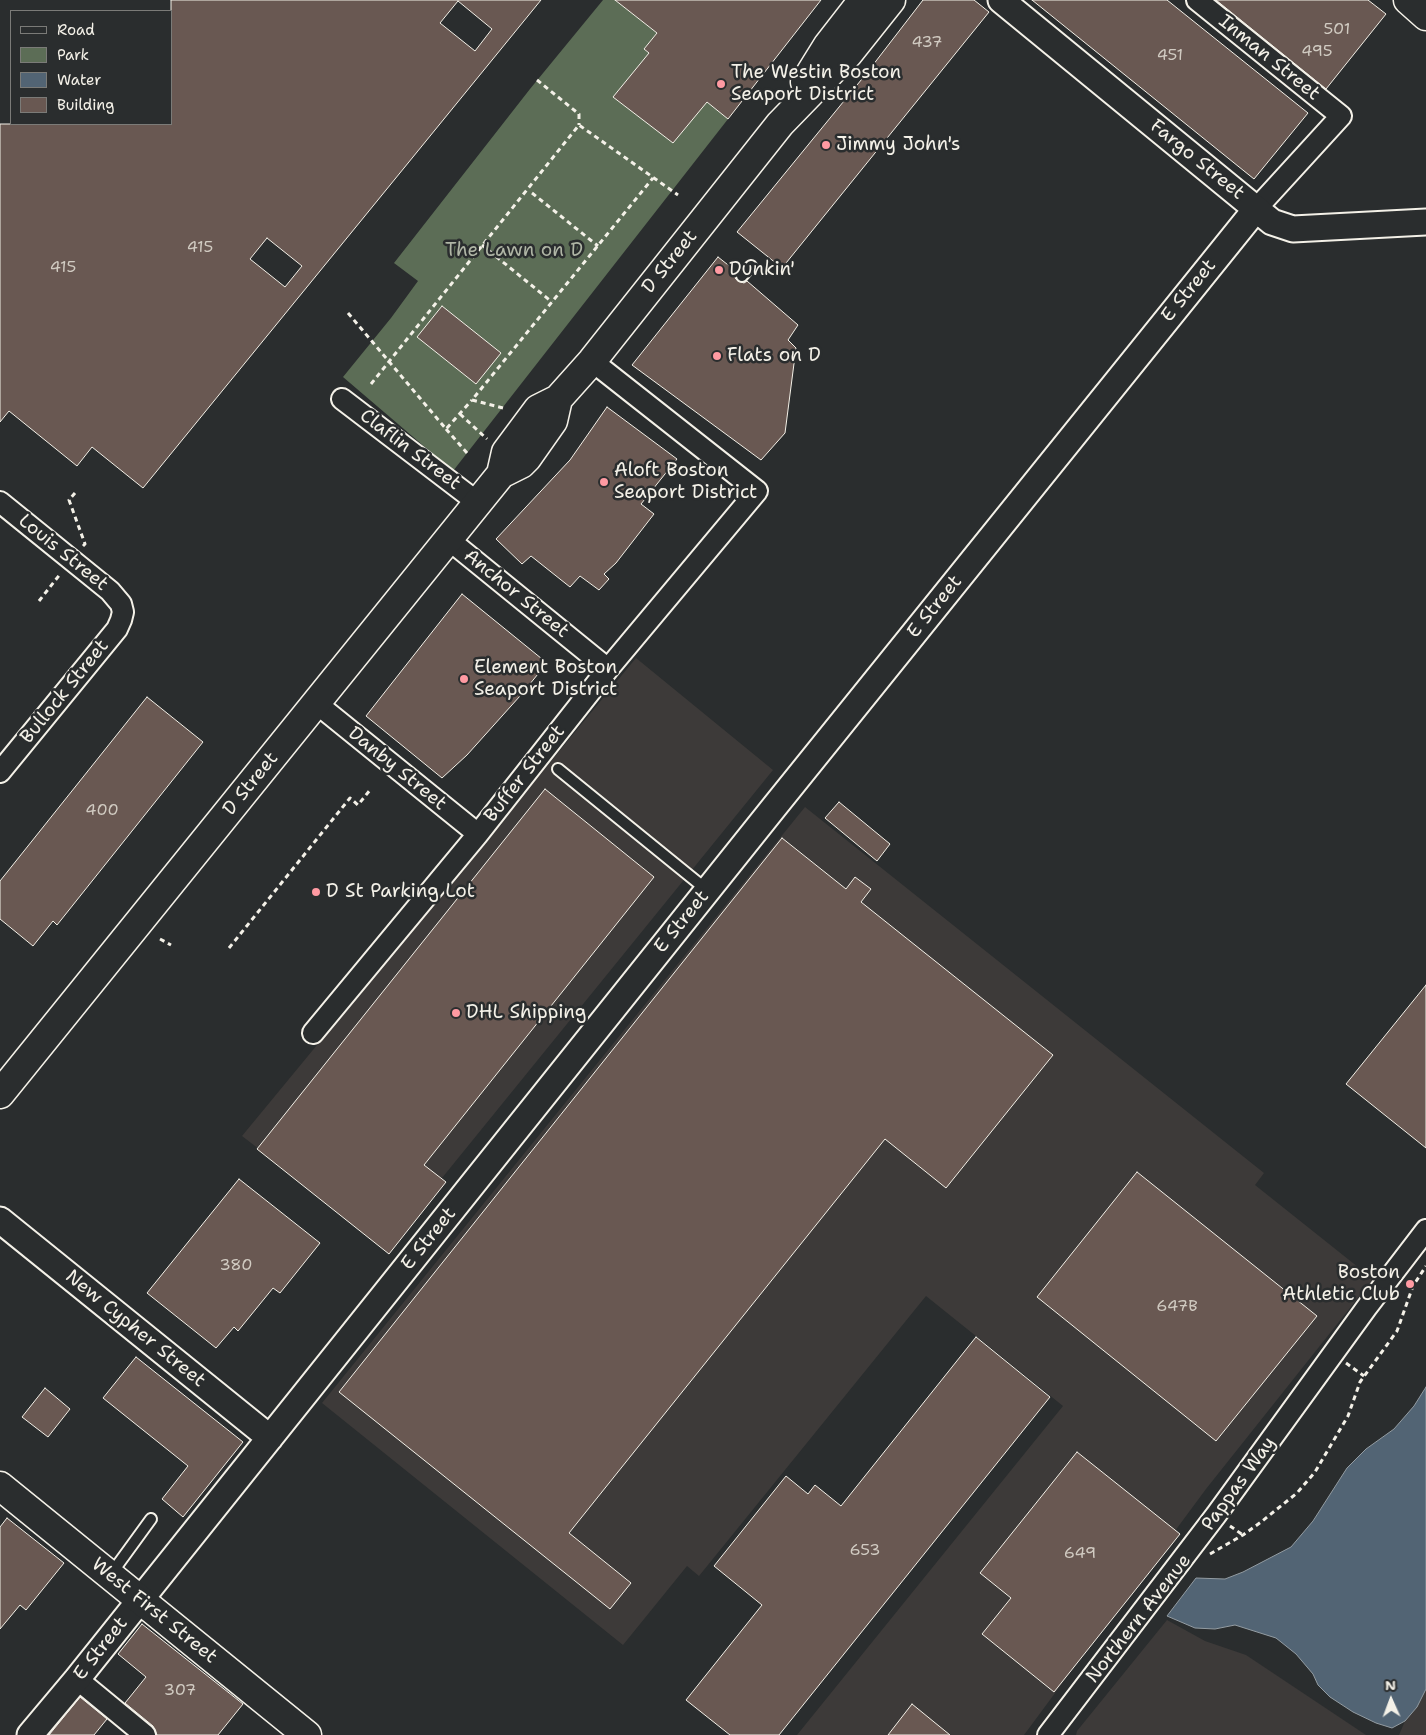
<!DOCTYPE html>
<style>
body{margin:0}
#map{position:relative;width:1426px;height:1735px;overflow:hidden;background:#2a2d2e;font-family:"Shantell Sans",sans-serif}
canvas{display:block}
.legend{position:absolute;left:10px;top:10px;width:162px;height:115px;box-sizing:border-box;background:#2a2d2e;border:1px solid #7b7b78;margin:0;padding:6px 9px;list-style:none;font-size:15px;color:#f4f1e8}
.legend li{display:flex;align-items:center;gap:10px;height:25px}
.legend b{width:25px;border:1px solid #7b7b78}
.north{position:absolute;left:1366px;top:1675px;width:50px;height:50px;-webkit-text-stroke:4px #2a2d2e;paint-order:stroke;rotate:358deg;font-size:14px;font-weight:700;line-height:20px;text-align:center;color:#f4f1e8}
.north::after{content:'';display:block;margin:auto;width:18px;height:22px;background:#f4f1e8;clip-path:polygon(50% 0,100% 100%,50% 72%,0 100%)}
</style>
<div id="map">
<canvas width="1426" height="1735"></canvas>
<ul class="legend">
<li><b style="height:6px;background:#2a2d2e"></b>Road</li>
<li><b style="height:14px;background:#5c6d56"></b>Park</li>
<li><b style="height:14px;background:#526474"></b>Water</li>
<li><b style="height:14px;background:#695852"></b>Building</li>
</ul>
<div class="north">N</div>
</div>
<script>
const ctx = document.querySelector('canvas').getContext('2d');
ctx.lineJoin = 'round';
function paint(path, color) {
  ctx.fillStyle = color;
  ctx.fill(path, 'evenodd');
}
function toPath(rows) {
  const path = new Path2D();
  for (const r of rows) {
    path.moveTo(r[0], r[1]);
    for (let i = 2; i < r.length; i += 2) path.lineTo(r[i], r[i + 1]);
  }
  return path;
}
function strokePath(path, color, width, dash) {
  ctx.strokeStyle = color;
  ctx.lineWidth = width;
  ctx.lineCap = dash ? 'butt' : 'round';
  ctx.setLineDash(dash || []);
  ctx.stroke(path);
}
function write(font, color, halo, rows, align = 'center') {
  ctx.font = font + ' "Shantell Sans",sans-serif';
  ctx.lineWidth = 5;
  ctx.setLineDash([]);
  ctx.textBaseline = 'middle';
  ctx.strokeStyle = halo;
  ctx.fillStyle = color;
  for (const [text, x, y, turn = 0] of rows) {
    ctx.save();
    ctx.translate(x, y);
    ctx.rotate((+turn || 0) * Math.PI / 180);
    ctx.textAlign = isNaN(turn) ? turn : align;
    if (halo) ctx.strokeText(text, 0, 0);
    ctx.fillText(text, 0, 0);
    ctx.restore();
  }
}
const built = toPath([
 [636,658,773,770,386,1247,242,1136],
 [805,807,1264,1173,1255,1185,1373,1279,1206,1489,1024,1735,797,1735,1063,1406,926,1296,699,1576,687,1566,623,1645,322,1403],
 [1167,1620,1205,1641,1246,1655,1366,1735,1076,1735,1077,1731],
 [1426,1689,1426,1735,1399,1735,1405,1721,1417,1707]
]);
const green = toPath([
 [603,0,615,0,657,33,644,49,728,119,453,471,343,377,391,318,418,281,394,263,530,89]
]);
const water = toPath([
 [1426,1387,1426,1689,1417,1707,1405,1721,1392,1728,1376,1723,1353,1712,1330,1697,1318,1685,1313,1674,1296,1654,1276,1638,1235,1625,1215,1629,1195,1628,1167,1616,1196,1578,1225,1579,1243,1572,1291,1547,1313,1521,1347,1468,1366,1449,1394,1429,1414,1406,1426,1387]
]);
const building = toPath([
 [171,0,541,0,143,488,92,447,77,466,9,411,0,422,0,124,171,124,171,0],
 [458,1,492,29,475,51,440,23,458,1],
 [267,238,302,266,285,287,250,259,267,238],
 [615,0,821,0,728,119,707,102,673,143,613,97,649,53,644,49,657,33,615,0],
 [923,0,974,0,989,12,782,268,737,232,866,74,923,0],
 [1032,0,1167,0,1308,113,1254,179,1032,0],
 [1216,0,1368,0,1386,14,1326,89,1216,0],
 [718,257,737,272,735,278,738,281,744,283,747,281,798,325,788,340,796,348,785,433,761,460,632,365,718,257],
 [442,306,501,353,476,384,417,337,442,306],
 [607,407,677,459,641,504,654,514,616,563,604,574,609,579,599,590,580,576,570,587,531,556,522,564,496,539,570,460,607,407],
 [462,594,547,663,520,696,467,755,442,778,366,716,462,594],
 [147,697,203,742,57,925,53,921,33,946,0,919,0,881,147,697],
 [545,789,654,877,424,1165,446,1182,389,1254,257,1149,545,789],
 [839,802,890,844,877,861,825,818,839,802],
 [782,838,846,889,855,877,871,889,861,902,1053,1055,946,1188,885,1139,569,1533,631,1583,610,1609,339,1392,782,838],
 [1426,985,1426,1148,1346,1084,1426,985],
 [1137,1172,1317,1316,1216,1441,1037,1297,1137,1172],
 [239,1179,320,1243,280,1293,273,1288,238,1331,234,1327,216,1348,147,1293,239,1179],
 [976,1337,1050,1397,779,1735,730,1735,686,1700,762,1605,714,1566,786,1476,808,1494,815,1485,841,1506,976,1337],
 [136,1357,243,1442,183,1517,162,1499,188,1466,103,1398,136,1357],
 [45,1388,70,1409,48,1437,22,1417,45,1388],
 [1077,1452,1180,1534,1054,1692,982,1634,1011,1598,980,1573,1077,1452],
 [7,1518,64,1563,26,1610,20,1605,0,1629,0,1527,7,1518],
 [142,1624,243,1704,218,1735,157,1735,153,1726,125,1703,146,1677,118,1654,142,1624],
 [80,1697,107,1719,94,1735,49,1735,80,1697],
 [912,1704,950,1735,888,1735,912,1704]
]);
const path = toPath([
 [537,80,579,114,579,125],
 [532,193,598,246],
 [482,245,552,302],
 [348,313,446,429,472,400],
 [371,384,579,125,678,195],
 [503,408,472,400,653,178],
 [460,414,487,439],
 [446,429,467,453],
 [75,493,69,500,85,544,83,546],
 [39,601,61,573],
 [160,939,171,945],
 [229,948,350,798,358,805,370,790],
 [1346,1363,1364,1376],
 [1230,1526,1243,1535],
 [1210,1554,1243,1535,1261,1522,1297,1493,1315,1472,1348,1416,1360,1382,1397,1331,1413,1286,1426,1266]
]);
const service = toPath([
 [742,276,751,266],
 [558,769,707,890],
 [111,1574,151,1519]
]);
const minor = toPath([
 [1197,0,1341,116,1256,209],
 [342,399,477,502],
 [0,502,110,591,121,604,123,612,121,620,117,629,0,772],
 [448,539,608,669],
 [316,703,478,834],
 [313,1033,478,834,608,669,757,491,592,361],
 [77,1679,145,1735],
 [1048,1735,1216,1515,1367,1307,1426,1230]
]);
const tertiary = toPath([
 [1001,0,1272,222,1293,229,1426,222],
 [0,1220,270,1438],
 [30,1735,77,1679,775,806,1256,209]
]);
const secondary = toPath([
 [805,82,828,45,863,0],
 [501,474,506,452,538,409,558,399,592,361,780,124,848,54,891,0],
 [0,1094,501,474,521,464,527,458,553,421,558,399],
 [0,1486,307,1735]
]);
const primary = toPath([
 [1408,0,1426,16]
]);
const markers = [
 [721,84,5,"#ff9aa2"],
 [826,145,5,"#ff9aa2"],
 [719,270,5,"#ff9aa2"],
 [717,356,5,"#ff9aa2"],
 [604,482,5,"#ff9aa2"],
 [464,679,5,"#ff9aa2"],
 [316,892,5,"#ff9aa2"],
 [456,1013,5,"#ff9aa2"],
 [1410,1284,5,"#ff9aa2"]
];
const numberNames = [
 ["501",1337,30],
 ["437",927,43],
 ["495",1317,52],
 ["451",1170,56],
 ["415",200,248],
 ["415",63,268],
 ["400",102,811],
 ["380",236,1266],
 ["647B",1177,1307],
 ["653",865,1551],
 ["649",1080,1554],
 ["307",180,1691]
];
const streetNames = [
 ["Inman Street",1269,58,39],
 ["Fargo Street",1197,160,39],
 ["D Street",670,262,-51],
 ["E Street",1189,291,-51],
 ["Claflin Street",410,450,37],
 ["Louis Street",63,553,39],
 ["Anchor Street",516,594,39],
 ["E Street",935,607,-51],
 ["Bullock Street",65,692,-51],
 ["Danby Street",397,769,39],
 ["Buffer Street",525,774,-52],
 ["D Street",251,784,-51],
 ["E Street",682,922,-51],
 ["E Street",429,1239,-51],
 ["New Cypher Street",135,1329,39],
 ["Pappas Way",1239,1484,-54],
 ["West First Street",154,1611,39],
 ["Northern Avenue",1139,1619,-52],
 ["E Street",101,1649,-52]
];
const poiNames = [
 ["The Westin Boston",731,73],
 ["Seaport District",731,95],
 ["Jimmy John's",836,145],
 ["Dunkin'",729,270],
 ["Flats on D",727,356],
 ["Aloft Boston",614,471],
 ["Seaport District",614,493],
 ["Element Boston",474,668],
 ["Seaport District",474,690],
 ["D St Parking Lot",326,892],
 ["DHL Shipping",466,1013],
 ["Boston",1400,1273,"right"],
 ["Athletic Club",1400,1295,"right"]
];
const parkNames = [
 ["The Lawn on D",514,251]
];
paint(built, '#3d3a39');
paint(green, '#5c6d56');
paint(water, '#526474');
strokePath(water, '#939ca2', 1);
paint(building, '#695852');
strokePath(building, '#f4f1e8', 1);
strokePath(service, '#f4f1e8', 14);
strokePath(minor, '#f4f1e8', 24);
strokePath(tertiary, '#f4f1e8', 29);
strokePath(secondary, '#f4f1e8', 31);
strokePath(primary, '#f4f1e8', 31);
strokePath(path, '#f4f1e8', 3, [5, 4]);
strokePath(service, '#2a2d2e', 10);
strokePath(minor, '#2a2d2e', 20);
strokePath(tertiary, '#2a2d2e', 25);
strokePath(secondary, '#2a2d2e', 28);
strokePath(primary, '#2a2d2e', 28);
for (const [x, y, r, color] of markers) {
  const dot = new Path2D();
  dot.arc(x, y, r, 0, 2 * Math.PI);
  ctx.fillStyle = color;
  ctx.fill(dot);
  strokePath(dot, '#2a2d2e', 2);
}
write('16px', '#d1cbc2', null, numberNames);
write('19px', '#f4f1e8', '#2a2d2e', streetNames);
write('19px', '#f4f1e8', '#2a2d2e', poiNames, 'left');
write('19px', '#b0b6a6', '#2a2d2e', parkNames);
</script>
